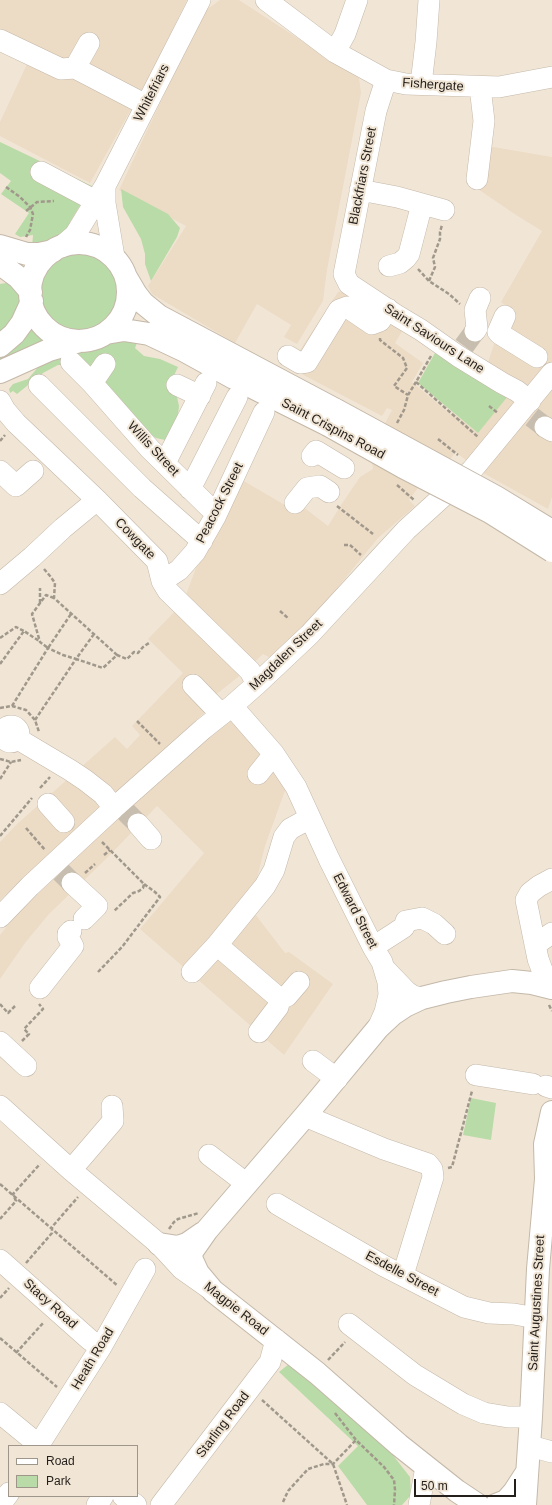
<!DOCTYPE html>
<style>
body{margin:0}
#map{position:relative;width:552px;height:1505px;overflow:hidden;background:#f1e6d6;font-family:Helvetica,sans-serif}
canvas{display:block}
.legend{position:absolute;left:8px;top:1445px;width:130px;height:52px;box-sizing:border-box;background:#f1e6d6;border:1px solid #9f968b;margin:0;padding:5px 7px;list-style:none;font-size:12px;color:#241f1a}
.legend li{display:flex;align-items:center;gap:8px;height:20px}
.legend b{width:20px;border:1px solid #9f968b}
.scale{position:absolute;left:414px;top:1479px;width:102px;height:18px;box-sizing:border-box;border:2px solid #241f1a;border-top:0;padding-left:5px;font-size:12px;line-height:14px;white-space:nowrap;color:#241f1a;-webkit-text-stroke:3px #f1e6d6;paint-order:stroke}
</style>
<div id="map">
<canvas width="552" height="1505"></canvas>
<ul class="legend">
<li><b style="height:5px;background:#fff"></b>Road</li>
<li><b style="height:11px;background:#b9dba7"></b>Park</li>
</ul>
<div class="scale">50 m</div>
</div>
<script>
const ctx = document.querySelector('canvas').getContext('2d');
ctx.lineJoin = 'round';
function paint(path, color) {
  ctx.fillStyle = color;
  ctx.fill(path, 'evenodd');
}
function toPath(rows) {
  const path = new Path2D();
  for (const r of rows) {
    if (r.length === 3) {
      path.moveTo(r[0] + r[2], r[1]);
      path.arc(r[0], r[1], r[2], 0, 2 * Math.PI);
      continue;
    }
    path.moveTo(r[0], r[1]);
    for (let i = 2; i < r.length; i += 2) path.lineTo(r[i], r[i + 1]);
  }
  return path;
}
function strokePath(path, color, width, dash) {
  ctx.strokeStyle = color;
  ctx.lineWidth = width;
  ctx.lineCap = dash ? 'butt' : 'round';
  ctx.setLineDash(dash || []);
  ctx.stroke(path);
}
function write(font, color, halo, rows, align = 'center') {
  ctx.font = font + ' Helvetica,sans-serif';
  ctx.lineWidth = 4;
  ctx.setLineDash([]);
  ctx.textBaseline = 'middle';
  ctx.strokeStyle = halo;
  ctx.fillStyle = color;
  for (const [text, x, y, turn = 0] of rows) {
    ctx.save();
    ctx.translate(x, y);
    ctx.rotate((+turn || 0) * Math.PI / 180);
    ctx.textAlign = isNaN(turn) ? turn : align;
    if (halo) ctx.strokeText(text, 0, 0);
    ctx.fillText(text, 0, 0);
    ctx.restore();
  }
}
const built = toPath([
 [0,0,187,0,153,70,90,183,0,136,0,122,27,64,0,48],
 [220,0,239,0,359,78,361,93,327,270,323,301,297,344,284,337,291,325,257,304,235,343,152,294,148,286,186,226,119,190,180,61,206,10],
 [476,144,552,157,552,497,548,509,485,474,455,452,433,487,423,481,409,500,415,506,378,538,303,630,272,659,263,654,237,678,214,696,206,711,151,765,13,888,0,900,0,842,17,824,115,737,127,749,140,735,132,726,183,673,148,639,183,603,196,568,206,552,242,480,297,512,302,506,328,526,341,505,360,477,373,469,370,452,392,410,387,408,382,416,290,368,302,347,338,292,347,290,404,328,395,343,423,363,412,382,450,414,452,412,478,433,487,366,506,306,501,302,542,231,516,215,469,183],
 [232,719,287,785,265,846,253,894,252,910,285,953,289,952,333,984,284,1055,140,929,204,853,157,806,107,858,49,914,25,943,0,979,0,935,16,915,199,739]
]);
const green = toPath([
 [0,142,92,186,70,222,72,230,56,241,32,247,33,235,20,237,15,234,29,213,1,194,11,181,0,173],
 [121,189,168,214,180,228,177,237,151,281,145,264,145,254,141,239,123,207],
 [79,292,39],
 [8,280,16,287,20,298,18,312,0,335,0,284,6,283],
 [31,325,48,342,0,366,0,355],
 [117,340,138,340,135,348,144,356,160,359,178,367,169,386,177,397,179,406,177,424,165,440,156,438,147,432,78,365,58,365,43,373,17,394,13,391,10,393,9,389,13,384,28,379,45,359,52,355,93,348],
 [435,353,508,396,478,433,418,383],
 [471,1098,496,1103,491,1140,463,1135],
 [289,1364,298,1364,392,1454,410,1477,411,1495,402,1505,367,1505,338,1466,358,1446,279,1372]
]);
const minorTunnel = toPath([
 [464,346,475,331],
 [532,417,545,427],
 [125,811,138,824],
 [61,872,72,883]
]);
const path = toPath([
 [6,187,20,197,30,207,33,214,30,230,26,237],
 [26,211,37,202,54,201],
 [418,269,429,281,449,294,460,304],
 [429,281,435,267,433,258,440,239,440,232,442,225],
 [380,338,380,340,403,358,407,368,394,386,408,395],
 [431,356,416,382,478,437],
 [489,406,498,413],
 [397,423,404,410,408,395,416,382],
 [438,439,458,455],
 [0,441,5,435],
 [397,485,414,500],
 [337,506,373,534],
 [344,545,350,545,361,555],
 [44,569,50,576,55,583,54,598,117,655],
 [54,598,46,595,32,614,40,642,48,648,71,614],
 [40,603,40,588],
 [280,611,289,619],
 [94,634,76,659,103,668,117,655,127,659,134,652,138,653,143,647,149,643],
 [0,638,16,627,24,631],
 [0,664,24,631,39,641],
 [12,706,48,648,63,655,76,659,35,720],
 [0,708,12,706,26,710,35,720,39,732],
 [137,721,160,744],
 [0,759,11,762,21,760],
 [0,779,11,762],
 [40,788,50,777],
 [26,828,45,850],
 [0,836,32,798],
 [102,842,144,884,143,888,139,891,133,893,114,911],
 [104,855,110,850],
 [85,873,95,864],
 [98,972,122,947,160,897,155,892,144,884],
 [0,1004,8,1013,15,1006],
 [549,1005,552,1011],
 [22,1041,29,1034,24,1029,43,1009,39,1004],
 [448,1168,452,1167,472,1091],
 [0,1184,118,1286],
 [0,1219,16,1201,13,1194,40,1164],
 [169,1229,174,1222,178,1219,199,1213],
 [26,1263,52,1233,52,1227,78,1197],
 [0,1298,9,1288],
 [0,1338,57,1387],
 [16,1353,44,1322],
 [328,1360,345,1342],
 [262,1400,333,1464,347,1505],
 [335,1413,356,1440,384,1467,394,1480,395,1490,394,1505],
 [283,1502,288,1491,308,1469,324,1464,333,1464,356,1440]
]);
const minor = toPath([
 [266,0,335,52,386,80,406,84,499,87,552,77],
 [0,40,61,69,75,68,146,105],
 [335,52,345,34,357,0],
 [75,68,89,43],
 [386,80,376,111,344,274,349,284,396,315,421,330,458,356,502,383,517,391,530,401],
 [421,84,426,42,429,0],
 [41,172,88,197,105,203],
 [477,179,484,121,480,87],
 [105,186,105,203,114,257],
 [360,190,397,197,444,210],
 [61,247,75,235,105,186,200,0],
 [389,266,400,263,406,258,409,254,422,204],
 [505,316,498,332,500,334,537,357],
 [475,331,477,328,475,310,480,298],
 [288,356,300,363,307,362,339,310,347,307,372,324,380,321,388,309],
 [71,362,92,383,150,449,209,507,217,512],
 [92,383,105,364],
 [39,385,142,488,202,541],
 [177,385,200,396],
 [0,401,5,410,16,423,97,500,157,561,162,581,168,591,250,671,257,684],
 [545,427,552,431],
 [312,456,316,451,344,468],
 [165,463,206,383],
 [0,471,16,486,33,471],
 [190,489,237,397],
 [295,503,307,488,320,486,329,492],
 [162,581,179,570,195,552,215,517,264,412],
 [0,584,32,557,63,528,97,500],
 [193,685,221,714],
 [232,706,274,754,296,787,329,859,373,947,382,962,388,982,389,995,385,1012,378,1028],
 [11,734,8],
 [18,739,70,770,85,780,103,794,114,808],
 [258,774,274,754],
 [48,804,64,822],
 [138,824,151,839],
 [552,879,539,886,530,893,526,900,538,959,544,975,552,986],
 [72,883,97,906,84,919],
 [0,917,30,886,114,808,203,729,232,706,257,684,309,635,406,530,472,470,552,373],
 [217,945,280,999,287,996,299,982],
 [535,945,552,933],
 [373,947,395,933,404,927,406,921,422,918,434,924,445,934],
 [384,968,407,992,413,996,422,998],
 [192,972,217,945,265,886,274,870,284,837,290,829,310,818],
 [40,988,73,946,68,937,68,934,71,931],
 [259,1032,278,1007,280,999],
 [0,1042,26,1066],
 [313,1061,337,1079],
 [476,1075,533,1084],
 [546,1086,552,1088],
 [0,1106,71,1170,159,1244,182,1269,209,1288],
 [305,1116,384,1149,428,1164,432,1169,433,1177,403,1275],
 [209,1155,247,1184],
 [71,1170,113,1121,112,1106],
 [277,1204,299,1217,384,1266,464,1307,489,1313,514,1314,536,1318],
 [0,1260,90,1340,101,1347],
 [349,1324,415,1375,463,1404,484,1413,508,1417,531,1417],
 [0,1413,39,1445],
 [38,1446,101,1347,145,1269],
 [530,1446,552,1452],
 [123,1496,136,1505],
 [0,1505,9,1493],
 [97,1505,103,1496],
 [161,1505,270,1362,276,1340],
 [419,1505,426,1467]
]);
const major = toPath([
 [79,292,49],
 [0,246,27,254,39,254,53,251],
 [0,264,18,277,31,292],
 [126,277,136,294,143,303,159,316,336,410],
 [106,333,124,330,149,334,185,351,234,378,328,425],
 [0,346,14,334,22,323,32,301],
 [0,372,49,350,80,341],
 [159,1244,178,1247,187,1244,203,1233],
 [478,1505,457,1491,399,1445,317,1373,213,1291,198,1273,192,1260,191,1255,193,1250,207,1230,305,1116,378,1028,393,1014,405,1006,422,998,446,992,471,987,512,981,532,983,552,988],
 [496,1505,506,1501,514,1492,527,1472],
 [525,1505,531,1417,538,1269,546,1179,545,1144,552,1112]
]);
const majorBridge = toPath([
 [336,410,496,497,552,531],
 [328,425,403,467,490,512,552,551]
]);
const streetNames = [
 ["Fishergate",433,85,4],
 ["Whitefriars",152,93,-63],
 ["Blackfriars Street",363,176,-79],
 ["Saint Saviours Lane",434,339,33],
 ["Saint Crispins Road",333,429,28],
 ["Willis Street",153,449,47],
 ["Peacock Street",220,503,-63],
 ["Cowgate",135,539,46],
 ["Magdalen Street",286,655,-44],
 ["Edward Street",355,911,63],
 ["Esdelle Street",402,1274,28],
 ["Saint Augustines Street",537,1303,-87],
 ["Stacy Road",50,1304,42],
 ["Magpie Road",236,1309,38],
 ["Heath Road",93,1359,-59],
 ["Starling Road",223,1425,-53]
];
paint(built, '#ecdbc5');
paint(green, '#b9dba7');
strokePath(minorTunnel, '#c8beb0', 21, [21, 10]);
strokePath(minor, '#c4b8a9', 22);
strokePath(major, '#c4b8a9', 24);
strokePath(path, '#a1988c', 2.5, [4, 2]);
strokePath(minor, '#fff', 21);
strokePath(major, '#fff', 22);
strokePath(majorBridge, '#c4b8a9', 24, []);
strokePath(majorBridge, '#fff', 22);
write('13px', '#241f1a', '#f1e6d6', streetNames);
</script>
